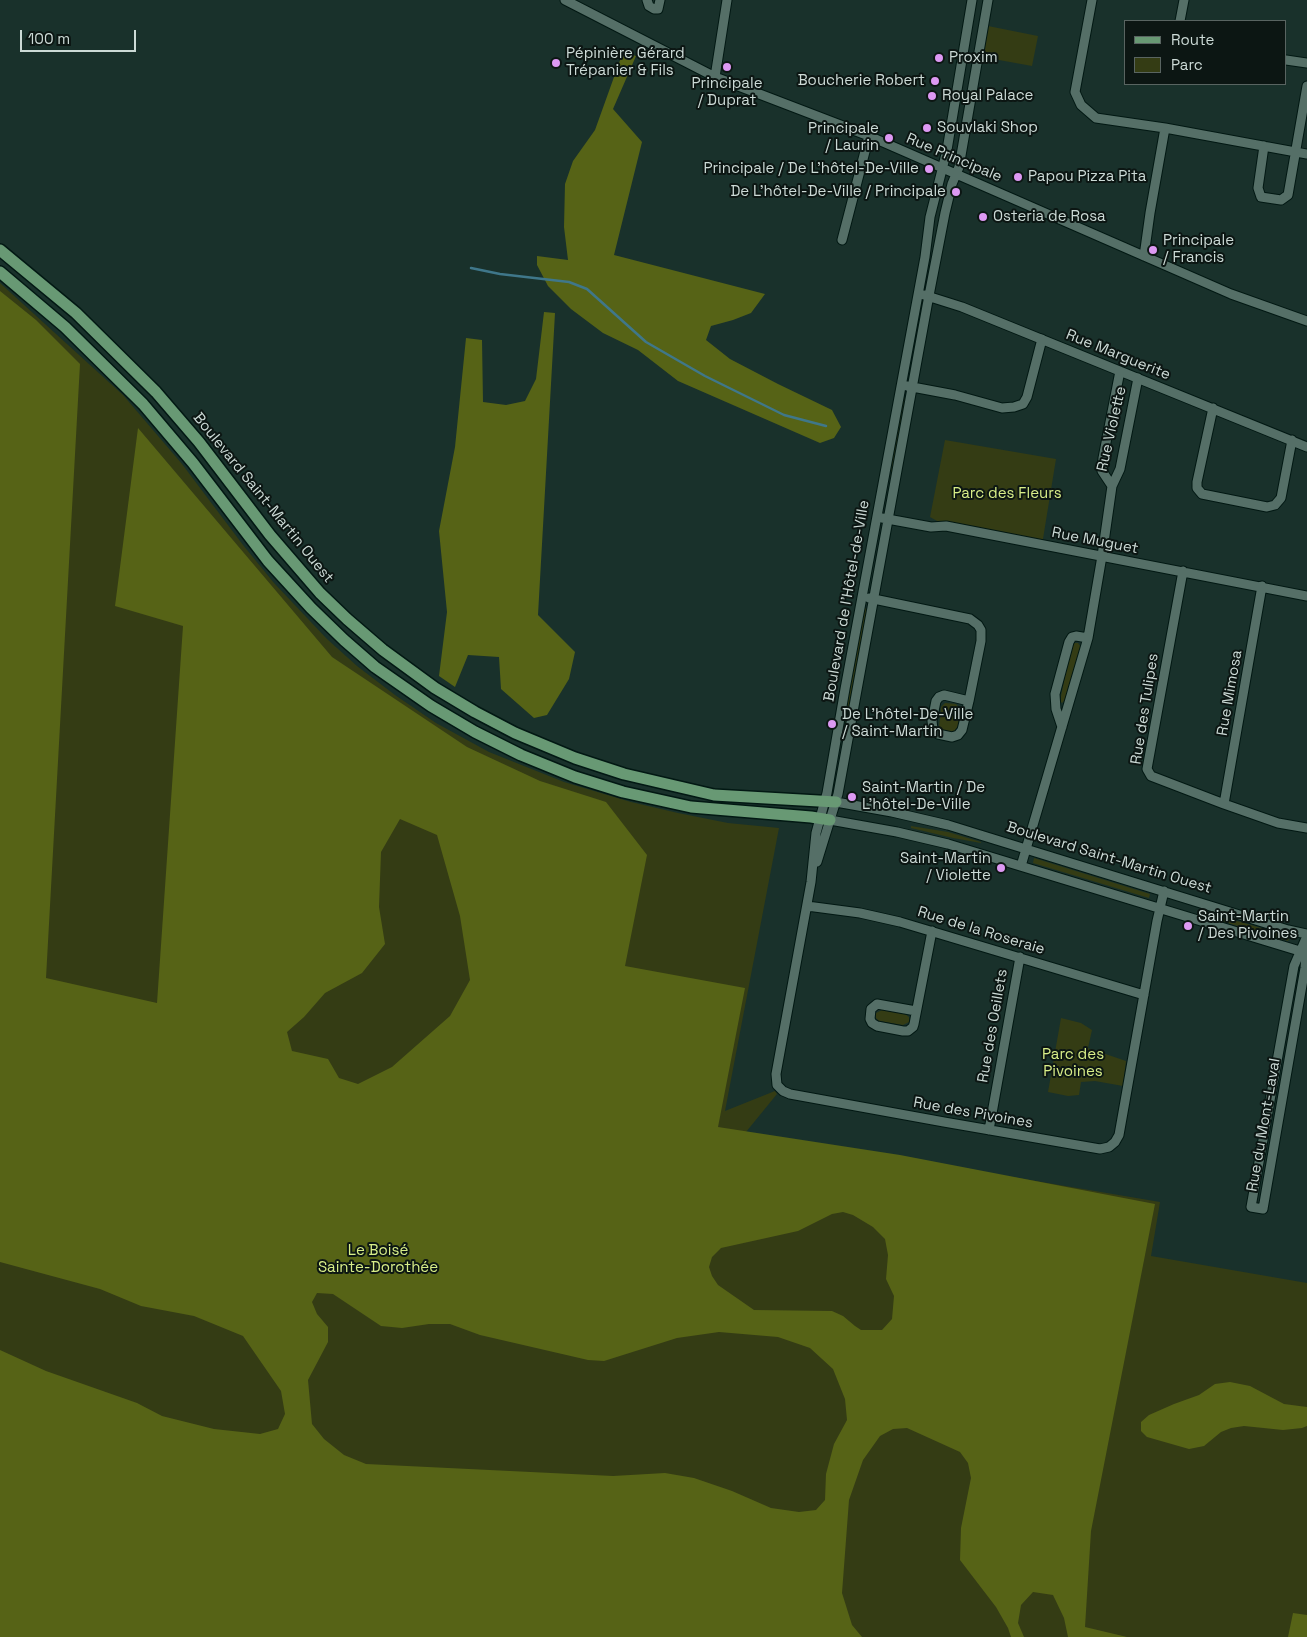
<!DOCTYPE html>
<meta charset="utf-8">
<style>
body{margin:0}
#map{position:relative;width:1307px;height:1637px;overflow:hidden;background:#19312b;font-family:"Space Grotesk",sans-serif}
canvas{display:block}
.legend{position:absolute;left:1124px;top:20px;width:162px;height:65px;box-sizing:border-box;background:#0c1613;border:1px solid #596461;margin:0;padding:6px 9px;list-style:none;font-size:15px;color:#ccdad6}
.legend li{display:flex;align-items:center;gap:10px;height:25px}
.legend b{width:25px;border:1px solid #596461}
.scale{position:absolute;left:20px;top:30px;width:116px;height:22px;box-sizing:border-box;border:2px solid #ccdad6;border-top:0;padding-left:6px;font-size:15px;line-height:18px;white-space:nowrap;color:#ccdad6;-webkit-text-stroke:4px #0c1613;paint-order:stroke}
</style>
<div id="map">
<canvas width="1307" height="1637"></canvas>
<ul class="legend">
<li><b style="height:6px;background:#689974"></b>Route</li>
<li><b style="height:14px;background:#343c14"></b>Parc</li>
</ul>
<div class="scale">100 m</div>
</div>
<script>
const ctx = document.querySelector('canvas').getContext('2d');
ctx.lineJoin = 'round';
function paint(path, color) {
  ctx.fillStyle = color;
  ctx.fill(path, 'evenodd');
}
function toPath(rows) {
  const path = new Path2D();
  for (const r of rows) {
    path.moveTo(r[0], r[1]);
    for (let i = 2; i < r.length; i += 2) path.lineTo(r[i], r[i + 1]);
  }
  return path;
}
function strokePath(path, color, width, dash) {
  ctx.strokeStyle = color;
  ctx.lineWidth = width;
  ctx.lineCap = dash ? 'butt' : 'round';
  ctx.setLineDash(dash || []);
  ctx.stroke(path);
}
function write(font, color, halo, rows, align = 'center') {
  ctx.font = font + ' "Space Grotesk",sans-serif';
  ctx.lineWidth = 4;
  ctx.setLineDash([]);
  ctx.textBaseline = 'middle';
  ctx.strokeStyle = halo;
  ctx.fillStyle = color;
  for (const [text, x, y, turn = 0] of rows) {
    ctx.save();
    ctx.translate(x, y);
    ctx.rotate((+turn || 0) * Math.PI / 180);
    ctx.textAlign = isNaN(turn) ? turn : align;
    if (halo) ctx.strokeText(text, 0, 0);
    ctx.fillText(text, 0, 0);
    ctx.restore();
  }
}
const green = toPath([
 [983,25,1038,36,1032,66,977,56],
 [0,283,123,395,182,464,243,545,274,583,327,639,357,666,395,695,436,723,489,752,564,782,631,802,678,813,728,823,779,828,725,1111,775,1091,777,1094,746,1132,1160,1202,1151,1256,1307,1283,1307,1637,0,1637],
 [902,397,906,398,891,482,890,482,894,442],
 [945,440,1056,459,1042,545,946,526,930,517],
 [864,608,868,609,846,729,845,729,849,685],
 [1073,643,1078,643,1081,647,1065,700,1062,703,1060,701,1071,646],
 [945,703,956,704,961,710,958,726,955,731,952,732,942,731,939,727,941,707],
 [911,826,948,832,981,842,981,843,953,838,911,828],
 [1034,858,1150,894,1149,898,1033,863],
 [1201,913,1241,922,1290,937,1288,941,1201,915],
 [882,1010,905,1014,909,1017,909,1022,903,1025,879,1021,876,1018,876,1013],
 [1061,1018,1081,1023,1092,1030,1088,1048,1126,1061,1123,1086,1095,1081,1081,1082,1079,1095,1068,1096,1048,1092]
]);
const forest = toPath([
 [623,52,636,56,613,109,642,142,614,255,765,294,751,313,733,320,711,326,706,340,730,359,778,384,832,410,841,427,834,438,820,443,678,381,638,350,603,333,571,309,548,286,537,265,537,256,568,260,564,227,565,184,573,161,595,130],
 [0,291,36,320,80,364,46,978,157,1003,183,626,115,606,138,428,332,657,467,747,540,781,606,802,647,855,625,966,745,988,718,1127,900,1155,1155,1204,1091,1531,1085,1627,1127,1637,1068,1637,1064,1618,1053,1595,1033,1592,1021,1605,1018,1623,1024,1637,1011,1637,1008,1628,996,1607,960,1560,961,1528,971,1478,968,1463,960,1452,907,1428,893,1429,880,1436,863,1460,849,1500,842,1593,852,1625,862,1637,0,1637,0,1350,46,1371,137,1403,162,1416,214,1429,260,1434,278,1429,285,1414,281,1391,243,1336,194,1316,141,1306,100,1289,0,1262],
 [400,819,437,835,460,916,470,980,450,1016,392,1067,358,1084,339,1078,328,1059,292,1051,287,1032,304,1017,325,993,362,973,385,944,379,907,381,852],
 [843,1212,853,1215,873,1227,885,1239,888,1255,886,1279,894,1296,892,1319,882,1330,861,1330,855,1326,843,1316,832,1311,754,1310,718,1285,712,1276,709,1267,712,1257,721,1248,798,1231,832,1214],
 [317,1293,333,1294,381,1326,402,1328,429,1324,450,1324,480,1335,588,1360,604,1361,677,1338,719,1332,778,1337,810,1348,833,1369,845,1399,847,1420,834,1444,826,1474,825,1500,816,1510,799,1512,771,1508,732,1491,694,1478,665,1473,613,1476,366,1464,344,1455,324,1439,312,1424,308,1380,328,1342,328,1327,317,1314,312,1302],
 [544,312,555,313,538,615,575,652,569,679,547,715,534,718,501,689,499,657,468,655,455,687,439,676,447,612,439,531,455,447,466,338,482,340,483,402,506,405,525,401,536,379],
 [1230,1382,1250,1386,1284,1404,1307,1407,1307,1426,1302,1428,1283,1430,1244,1426,1231,1428,1221,1432,1204,1446,1189,1449,1147,1437,1141,1431,1141,1422,1149,1415,1174,1404,1199,1395,1215,1384],
 [1293,1613,1307,1615,1307,1637,1288,1637]
]);
const stream = toPath([
 [471,268,500,274,569,282,587,289,646,342,705,376,784,415,826,426]
]);
const minor = toPath([
 [565,0,715,77,869,136,1231,294,1307,321],
 [647,0,649,6,654,9,658,9,660,0],
 [972,0,947,150,930,217,925,257,845,689,827,793,816,833,811,882,776,1074,777,1085,783,1091,790,1094,944,1122,1100,1149,1109,1147,1115,1142,1119,1135,1157,921,1164,891],
 [1092,0,1075,92,1081,105,1096,118,1165,128,1307,154],
 [1180,21,1184,0],
 [1286,60,1307,63],
 [715,77,727,0],
 [1264,146,1258,188,1261,197,1281,200,1288,195,1307,86],
 [842,240,869,136],
 [1144,256,1150,213,1165,128],
 [924,295,962,307,1307,447],
 [907,386,955,395,1002,408,1014,407,1023,404,1027,397,1042,339],
 [1213,408,1197,482,1197,488,1202,494,1267,507,1275,505,1281,498,1292,440],
 [1112,486,1102,471,1103,458,1120,371],
 [882,518,931,527,946,526,1307,596],
 [1183,571,1147,769,1151,776,1224,804,1278,823,1307,828],
 [869,598,970,619,978,625,981,630,981,641,969,701,962,730,958,735,952,737,938,734,933,729,932,721,936,701,939,697,944,695,969,701],
 [1062,727,1056,709,1055,694,1069,642,1072,637,1076,636,1088,638],
 [836,802,892,812,948,825,1288,930,1307,934],
 [1224,804,1262,586],
 [830,820,897,832,948,844,1306,953],
 [817,862,838,794,927,306,945,213,952,184,959,167,988,0],
 [1021,866,1088,638,1102,556,1112,486,1120,469,1138,378],
 [807,906,860,913,900,922,1144,995],
 [1307,936,1294,966,1251,1207,1263,1209,1305,968,1307,945],
 [916,1011,877,1004,871,1009,870,1019,872,1023,877,1026,903,1031,908,1031,913,1027,914,1024,932,931],
 [989,1130,1020,957]
]);
const major = toPath([
 [0,250,76,313,156,392,199,442,270,535,320,593,347,619,383,650,435,688,475,712,515,733,575,758,624,774,714,795,836,802],
 [0,272,65,327,143,404,193,463,268,561,311,608,344,640,375,667,431,706,475,732,521,755,575,777,623,792,691,807,811,817,830,820]
]);
const markers = [
 [939,58,5,"#dd99f3"],
 [556,63,5,"#dd99f3"],
 [727,67,5,"#dd99f3"],
 [935,81,5,"#dd99f3"],
 [932,96,5,"#dd99f3"],
 [927,128,5,"#dd99f3"],
 [889,138,5,"#dd99f3"],
 [929,169,5,"#dd99f3"],
 [1018,177,5,"#dd99f3"],
 [956,192,5,"#dd99f3"],
 [983,217,5,"#dd99f3"],
 [1153,250,5,"#dd99f3"],
 [832,724,5,"#dd99f3"],
 [852,797,5,"#dd99f3"],
 [1001,868,5,"#dd99f3"],
 [1188,926,5,"#dd99f3"]
];
const poiNames = [
 ["Pépinière Gérard",566,54],
 ["Trépanier & Fils",566,71],
 ["Proxim",949,58],
 ["Boucherie Robert",925,81,"right"],
 ["Principale",727,84,"center"],
 ["/ Duprat",727,101,"center"],
 ["Royal Palace",942,96],
 ["Souvlaki Shop",937,128],
 ["Principale",879,129,"right"],
 ["/ Laurin",879,146,"right"],
 ["Principale / De L'hôtel-De-Ville",919,169,"right"],
 ["Papou Pizza Pita",1028,177],
 ["De L'hôtel-De-Ville / Principale",946,192,"right"],
 ["Osteria de Rosa",993,217],
 ["Principale",1163,241],
 ["/ Francis",1163,258],
 ["De L'hôtel-De-Ville",842,715],
 ["/ Saint-Martin",842,732],
 ["Saint-Martin / De",862,788],
 ["L'hôtel-De-Ville",862,805],
 ["Saint-Martin",991,859,"right"],
 ["/ Violette",991,876,"right"],
 ["Saint-Martin",1198,917],
 ["/ Des Pivoines",1198,934]
];
const streetNames = [
 ["Rue Principale",954,158,23],
 ["Rue Marguerite",1118,355,22],
 ["Rue Violette",1112,429,-77],
 ["Boulevard Saint-Martin Ouest",263,498,51],
 ["Rue Muguet",1095,541,11],
 ["Boulevard de l'Hôtel-de-Ville",847,601,-80],
 ["Rue Mimosa",1230,693,-80],
 ["Rue des Tulipes",1145,709,-81],
 ["Boulevard Saint-Martin Ouest",1109,858,17],
 ["Rue de la Roseraie",981,931,17],
 ["Rue des Oeillets",993,1026,-80],
 ["Rue des Pivoines",973,1113,10],
 ["Rue du Mont-Laval",1264,1125,-80]
];
const parkNames = [
 ["Parc des Fleurs",1007,494],
 ["Parc des",1073,1055],
 ["Pivoines",1073,1072],
 ["Le Boisé",378,1251],
 ["Sainte-Dorothée",378,1268]
];
paint(green, '#343c14');
paint(forest, '#566316');
strokePath(stream, '#3f778a', 2.5);
strokePath(minor, '#021813', 11);
strokePath(major, '#021813', 14);
strokePath(minor, '#556f67', 9);
strokePath(major, '#689974', 11);
for (const [x, y, r, color] of markers) {
  const dot = new Path2D();
  dot.arc(x, y, r, 0, 2 * Math.PI);
  ctx.fillStyle = color;
  ctx.fill(dot);
  strokePath(dot, '#0c1613', 2);
}
write('15px', '#ccdad6', '#0c1613', poiNames, 'left');
write('15px', '#ccdad6', '#0c1613', streetNames);
write('15px', '#d8ee88', '#0c1613', parkNames);
</script>
